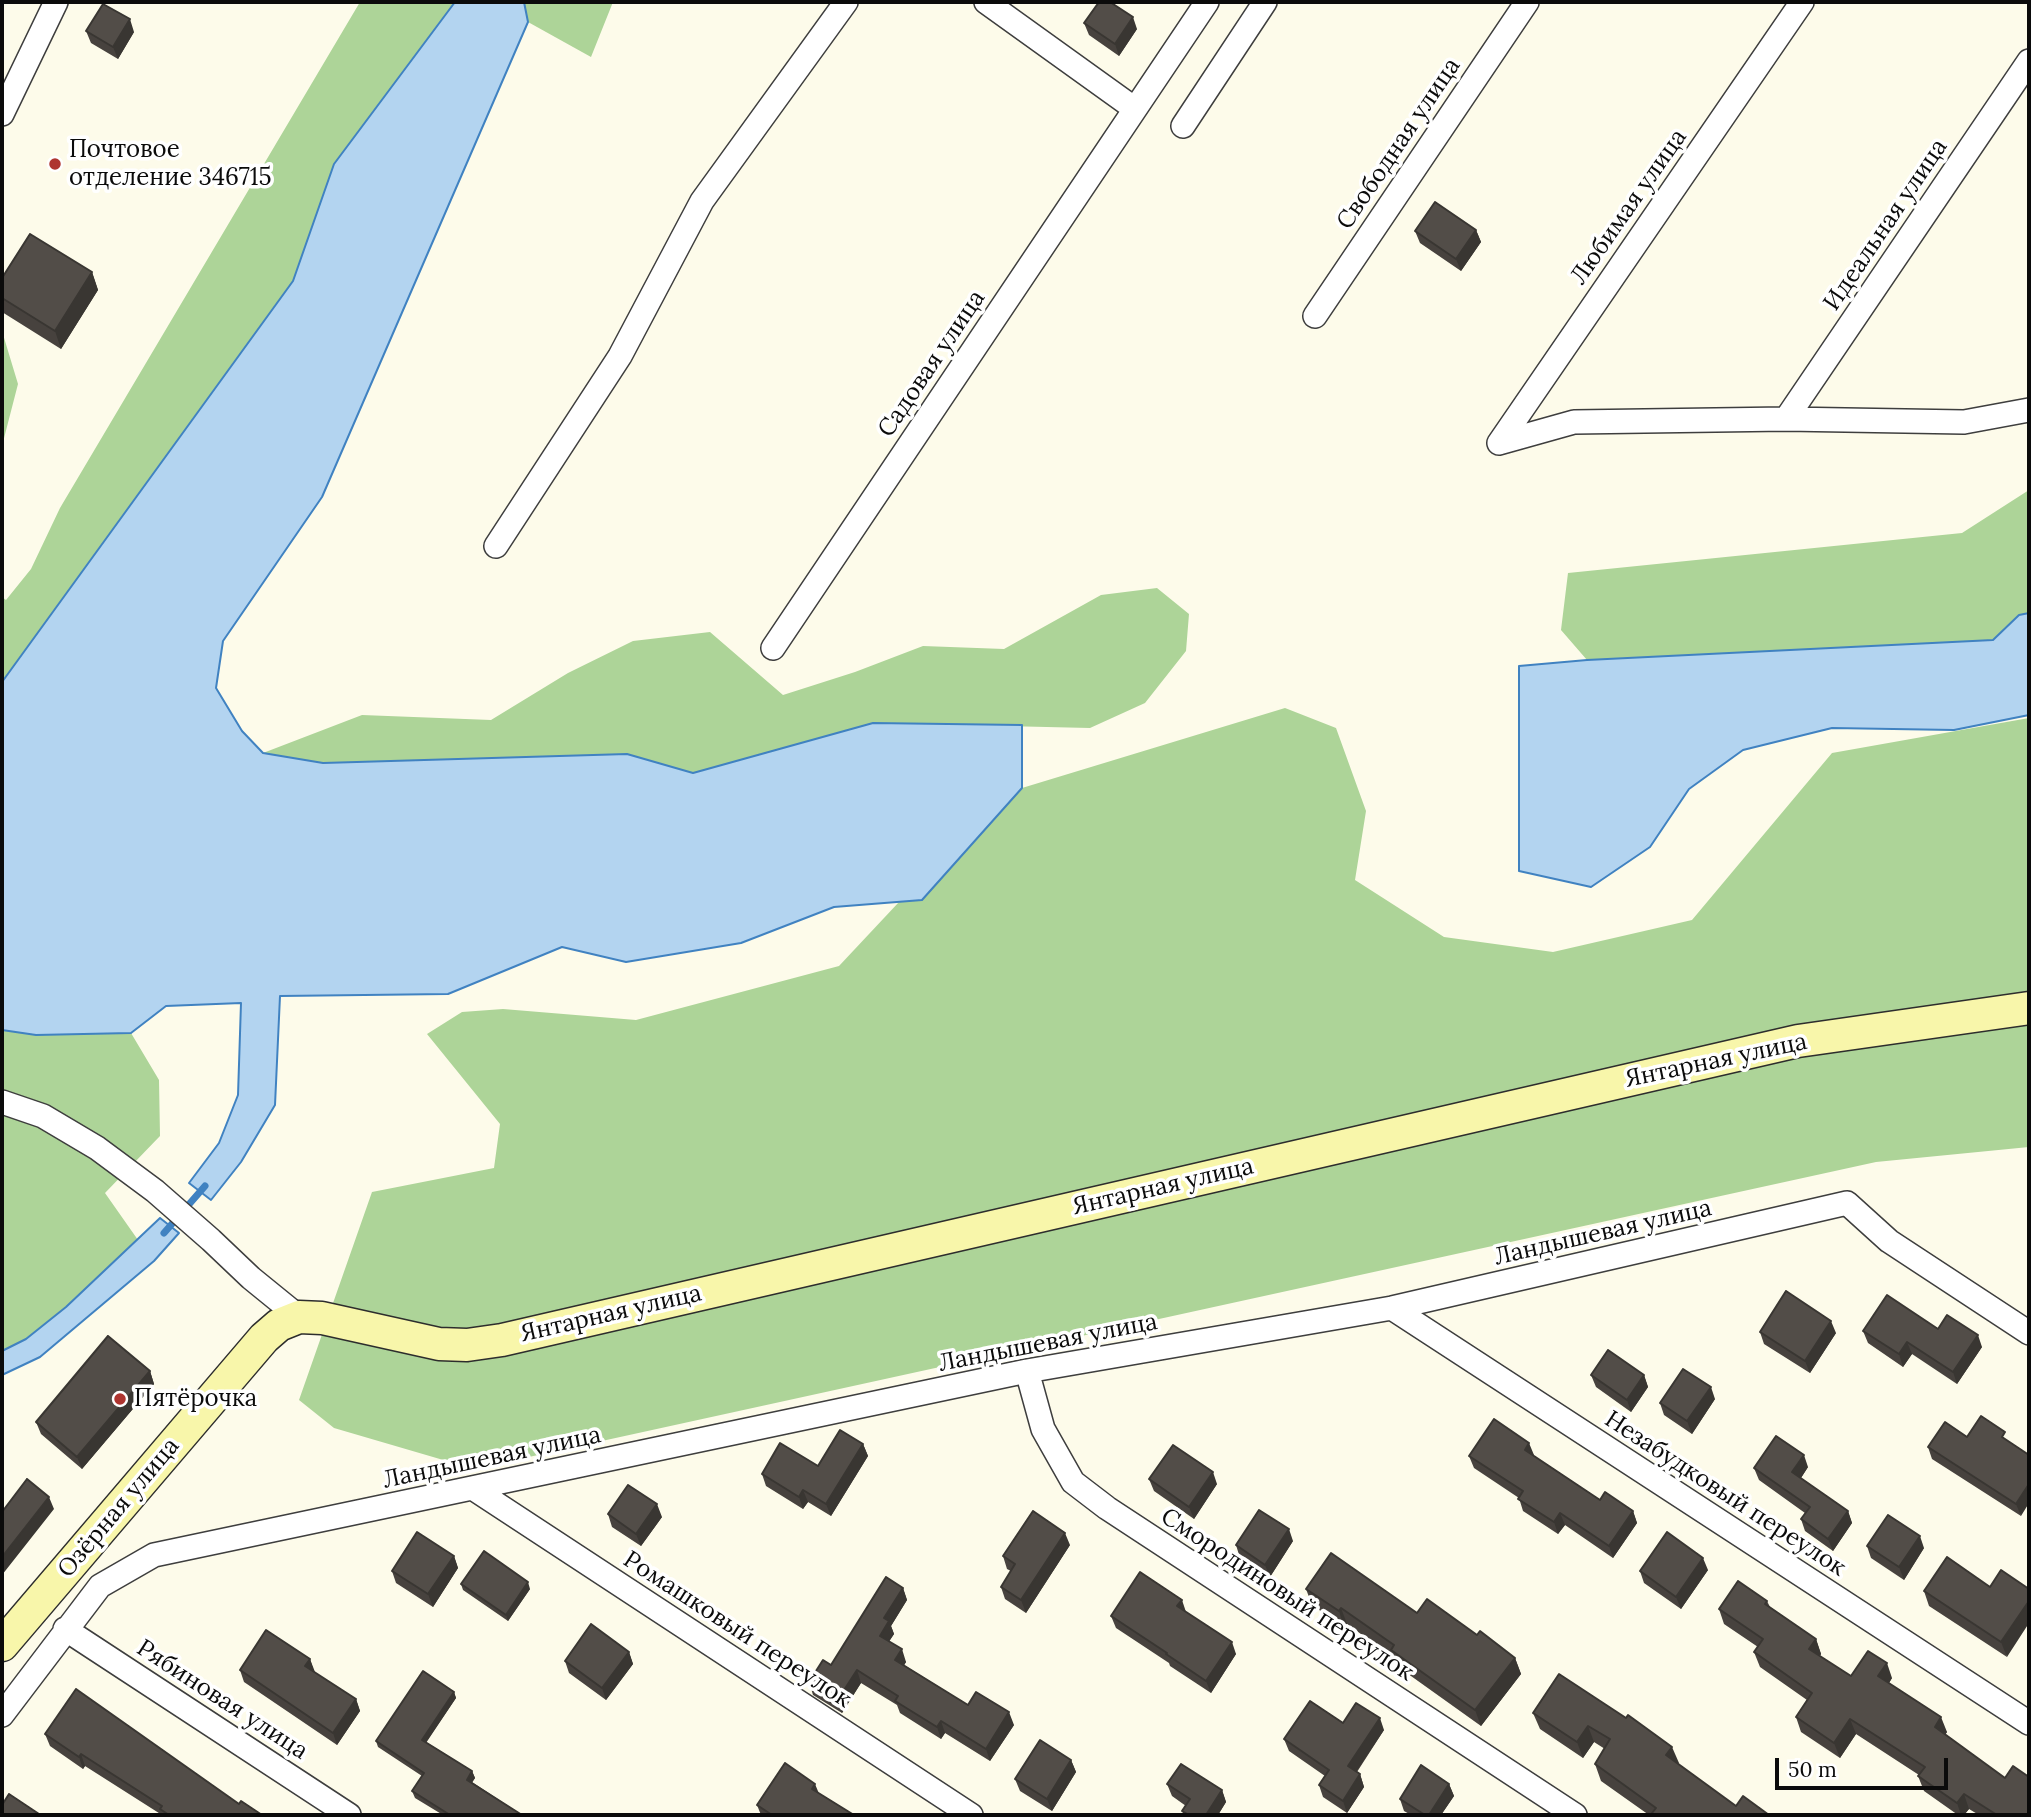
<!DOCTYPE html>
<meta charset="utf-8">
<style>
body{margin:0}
#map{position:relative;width:2031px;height:1817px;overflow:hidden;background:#fdfbea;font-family:Lora,serif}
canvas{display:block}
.frame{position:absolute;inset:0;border:4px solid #0b0b0b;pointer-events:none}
.scale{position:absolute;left:1775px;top:1758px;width:173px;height:32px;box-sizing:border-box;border:4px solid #0b0b0b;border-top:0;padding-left:9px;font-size:21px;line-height:24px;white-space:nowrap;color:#0b0b0b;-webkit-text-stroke:5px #fff;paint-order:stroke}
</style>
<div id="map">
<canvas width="2031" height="1817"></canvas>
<div class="frame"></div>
<div class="scale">50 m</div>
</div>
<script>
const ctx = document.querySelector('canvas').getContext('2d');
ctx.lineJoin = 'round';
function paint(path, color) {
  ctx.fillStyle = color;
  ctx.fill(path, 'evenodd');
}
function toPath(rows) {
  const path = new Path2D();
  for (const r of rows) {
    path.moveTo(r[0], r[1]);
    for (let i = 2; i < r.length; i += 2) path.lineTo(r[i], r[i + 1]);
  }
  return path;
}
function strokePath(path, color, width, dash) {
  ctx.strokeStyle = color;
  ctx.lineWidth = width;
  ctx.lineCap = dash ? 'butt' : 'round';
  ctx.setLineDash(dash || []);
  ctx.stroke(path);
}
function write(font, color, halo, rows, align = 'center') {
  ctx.font = font + ' Lora,serif';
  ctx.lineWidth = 7;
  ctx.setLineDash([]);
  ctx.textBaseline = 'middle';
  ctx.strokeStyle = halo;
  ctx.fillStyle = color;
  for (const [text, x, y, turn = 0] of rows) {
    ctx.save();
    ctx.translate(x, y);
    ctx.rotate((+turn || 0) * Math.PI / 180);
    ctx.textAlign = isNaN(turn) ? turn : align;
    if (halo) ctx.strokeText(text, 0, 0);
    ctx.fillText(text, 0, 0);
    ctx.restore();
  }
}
const forest = toPath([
 [360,2,455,2,334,164,293,281,2,682,2,597,6,600,31,569,60,508],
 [524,2,613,2,591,57,528,22],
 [2,331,18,384,2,446],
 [2029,490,2029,613,2019,615,1994,640,1587,660,1561,630,1568,573,1962,533],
 [1157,588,1189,614,1186,651,1145,703,1090,728,873,723,693,773,627,754,323,763,263,753,362,715,491,720,568,673,633,641,710,632,783,695,855,672,923,646,1004,649,1101,595],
 [1285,708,1336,728,1366,811,1355,880,1444,937,1553,952,1692,920,1832,753,2029,718,2029,1147,1876,1162,474,1469,334,1428,299,1400,372,1192,494,1168,500,1124,427,1034,462,1012,503,1009,636,1020,839,966,899,902,922,900,1022,788],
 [2,1030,36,1035,131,1033,159,1080,160,1136,105,1193,138,1240,66,1307,26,1339,2,1351]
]);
const water = toPath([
 [455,2,524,2,528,22,322,497,223,641,216,688,242,731,263,753,323,763,627,754,693,773,873,723,1022,725,1022,788,922,900,834,907,741,943,626,962,562,947,448,994,280,996,275,1105,241,1162,211,1200,189,1183,219,1143,238,1095,241,1003,166,1006,131,1033,36,1035,2,1030,2,682,293,281,334,164,455,2],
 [2029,613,2029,715,1954,730,1832,728,1743,750,1689,789,1650,847,1591,887,1519,871,1519,666,1587,660,1993,640,2019,615,2029,613],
 [160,1218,179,1233,154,1261,40,1357,2,1375,2,1351,26,1339,66,1307,160,1218]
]);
const stream = toPath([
 [164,1233,205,1186]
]);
const street = toPath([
 [986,2,1135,109],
 [2,114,56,2],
 [1183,126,1265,2],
 [1315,316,1527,2],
 [1786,419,2029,61],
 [1499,443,1802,2],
 [1499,443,1574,422,1786,419,1964,422,2029,410],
 [496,546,620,356,702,201,846,2],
 [773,648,1207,2],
 [2,1102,43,1116,97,1148,155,1191,211,1240,251,1278,299,1317],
 [1392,1308,2029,1723],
 [1027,1371,1043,1429,1073,1482,1107,1508,1575,1815],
 [474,1489,971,1815],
 [65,1629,349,1815],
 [2,1715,100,1586,154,1555,1027,1371,1392,1308,1847,1203,1889,1241,2029,1333]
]);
const secondary = toPath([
 [2,1645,264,1338,279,1325,299,1317,322,1318,439,1344,467,1345,502,1340,1798,1041,2029,1008]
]);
const wall = toPath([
 [1084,23,1137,29,1119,56,1089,35],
 [86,31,134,32,118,59,91,43],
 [1476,230,1481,242,1461,271,1420,243,1415,231],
 [92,272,98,290,61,349,2,312,2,278],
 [1938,1329,1982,1347,1957,1384,1912,1354,1903,1367,1868,1343,1863,1331],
 [1760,1332,1836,1333,1810,1373,1764,1344],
 [150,1371,154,1384,82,1469,41,1434,36,1422],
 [1591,1375,1644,1375,1648,1387,1631,1412,1596,1387],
 [1715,1399,1692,1434,1664,1415,1660,1403],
 [1967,1437,2008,1441,2021,1516,1932,1459,1928,1447],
 [863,1444,868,1456,831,1516,808,1502,803,1509,766,1486,762,1474,818,1466],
 [1534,1455,1533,1456,1600,1500,1633,1511,1637,1523,1613,1558,1565,1525,1558,1534,1523,1511,1519,1498,1474,1468,1469,1456],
 [1808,1467,1801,1478,1848,1511,1852,1523,1833,1551,1805,1531,1801,1519,1805,1513,1759,1480,1754,1468],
 [1149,1479,1217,1484,1194,1519,1154,1491],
 [608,1514,662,1517,641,1546,612,1527],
 [1293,1541,1270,1577,1240,1558,1236,1545],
 [1070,1545,1026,1613,1005,1599,1001,1587,1011,1571,1007,1569,1003,1556],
 [1867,1546,1924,1548,1904,1580,1871,1558],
 [454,1556,458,1568,433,1607,396,1583,392,1571],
 [1708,1570,1681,1609,1644,1583,1640,1571],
 [461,1584,530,1589,508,1621,463,1590],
 [1990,1587,2007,1657,1929,1606,1924,1591],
 [903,1588,907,1600,891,1626,894,1634,889,1641,906,1662,904,1665,968,1705,1014,1725,990,1761,945,1733,941,1739,900,1713,897,1705,861,1683,842,1713,813,1695,809,1682,831,1665],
 [1306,1589,1417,1613,1477,1635,1515,1658,1521,1674,1481,1726,1397,1666,1393,1657,1347,1624,1344,1627,1312,1605],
 [1767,1601,1770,1607,1816,1639,1821,1654,1820,1656,1851,1676,1892,1678,1889,1683,1947,1732,1945,1735,2029,1815,1979,1815,1969,1809,1964,1815,1958,1815,1924,1791,1918,1776,1919,1775,1856,1734,1840,1758,1801,1732,1796,1717,1807,1700,1760,1667,1754,1652,1758,1647,1724,1624,1719,1609],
 [1186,1612,1236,1654,1211,1693,1170,1666,1169,1663,1116,1628,1111,1616],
 [629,1652,633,1664,606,1700,569,1673,565,1661],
 [310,1659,314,1672,356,1699,360,1711,337,1745,244,1682,240,1670],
 [1559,1674,1678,1764,1736,1806,1769,1815,1649,1815,1601,1781,1595,1764,1605,1749,1594,1742,1583,1758,1540,1729,1533,1713],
 [454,1692,456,1698,426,1742,472,1771,475,1778,472,1782,522,1815,443,1815,415,1798,412,1791,422,1776,378,1747,376,1741],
 [1343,1723,1384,1730,1357,1772,1360,1774,1364,1787,1347,1813,1323,1797,1319,1785,1325,1776,1289,1751,1284,1739],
 [45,1734,239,1804,262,1815,162,1815,85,1766,83,1769,50,1746],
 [1071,1760,1076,1772,1052,1811,1020,1791,1015,1779],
 [1167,1784,1222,1790,1226,1802,1218,1815,1184,1815,1182,1811,1186,1806,1172,1796],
 [1449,1784,1454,1796,1441,1815,1411,1815,1404,1811,1400,1799],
 [819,1793,854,1815,761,1815,757,1805]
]);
const shadedWall = toPath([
 [1133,17,1137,29,1119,56,1115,44],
 [130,19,134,32,118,59,113,47],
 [1476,230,1481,242,1461,271,1456,259],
 [92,272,98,290,61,349,55,331],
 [1831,1321,1836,1333,1810,1373,1805,1361],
 [1978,1335,1982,1347,1957,1384,1953,1372],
 [1907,1342,1912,1354,1903,1367,1899,1354],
 [150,1371,154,1384,82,1469,77,1457],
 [1644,1375,1648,1387,1631,1412,1627,1400],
 [1711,1387,1715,1399,1692,1434,1687,1421],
 [1529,1443,1534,1455,1529,1463,1525,1450],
 [863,1444,868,1456,831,1516,826,1504],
 [1804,1455,1808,1467,1797,1484,1792,1472],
 [1213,1472,1217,1484,1194,1519,1189,1507],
 [2029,1484,2029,1503,2021,1516,2016,1504],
 [803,1490,808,1502,803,1509,799,1497],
 [49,1497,54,1509,2,1575,2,1557],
 [657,1504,662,1517,641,1546,636,1534],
 [1633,1511,1637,1523,1613,1558,1609,1546],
 [1848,1511,1852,1523,1833,1551,1828,1539],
 [1560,1513,1565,1525,1558,1534,1554,1522],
 [1289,1529,1293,1541,1270,1577,1265,1565],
 [1065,1533,1070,1545,1026,1613,1021,1600],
 [1920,1536,1924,1548,1904,1580,1899,1567],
 [454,1556,458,1568,433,1607,428,1594],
 [1703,1558,1708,1570,1681,1609,1676,1597],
 [528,1582,530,1589,508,1621,506,1615],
 [903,1588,907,1600,891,1626,894,1634,885,1648,880,1636,884,1618],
 [1182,1600,1186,1612,1177,1606],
 [2029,1601,2029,1623,2007,1657,2001,1642],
 [1341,1608,1347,1624,1344,1627,1339,1611],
 [1816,1639,1821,1654,1814,1664,1809,1649],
 [1232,1642,1236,1654,1211,1693,1206,1681],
 [902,1649,906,1662,900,1672,895,1660],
 [629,1652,633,1664,606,1700,602,1688],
 [1515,1658,1521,1674,1481,1726,1475,1710],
 [310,1659,315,1672,310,1678,305,1666],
 [1887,1663,1892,1678,1884,1691,1878,1676],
 [857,1670,861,1683,842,1713,837,1701],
 [454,1692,456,1698,424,1746,422,1740],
 [356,1699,360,1711,337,1745,333,1733],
 [1009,1712,1014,1725,990,1761,986,1749],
 [1941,1717,1947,1732,1940,1742,1935,1727],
 [1380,1718,1384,1730,1352,1778,1348,1766],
 [1850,1719,1856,1734,1840,1758,1834,1743],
 [941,1721,945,1733,941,1739,937,1727],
 [1588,1726,1594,1742,1583,1758,1577,1742],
 [1672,1747,1679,1763,1672,1772,1666,1755],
 [81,1754,85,1766,83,1769,79,1757],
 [1071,1760,1076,1772,1052,1811,1047,1799],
 [472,1771,475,1778,470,1786,467,1780],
 [1360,1774,1364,1787,1347,1813,1343,1801],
 [815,1784,820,1796,812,1789],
 [1449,1784,1454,1796,1441,1815,1429,1815],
 [1222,1790,1226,1802,1218,1815,1206,1815],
 [1964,1794,1969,1809,1964,1815,1961,1815,1957,1803]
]);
const building = toPath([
 [1099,2,1110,2,1133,17,1115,44,1084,23,1099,2],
 [103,4,130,19,113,47,86,31,103,4],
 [1435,202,1476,230,1456,259,1415,231,1435,202],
 [30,234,92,272,55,331,2,298,2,278,30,234],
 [1786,1291,1831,1321,1805,1361,1760,1332,1786,1291],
 [1887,1295,1938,1329,1947,1315,1978,1335,1953,1372,1907,1342,1899,1354,1863,1331,1887,1295],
 [108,1336,150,1371,77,1457,36,1422,108,1336],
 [1608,1350,1644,1375,1627,1400,1591,1375,1608,1350],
 [1683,1369,1711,1387,1687,1421,1660,1403,1683,1369],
 [1981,1416,2005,1432,2002,1437,2029,1455,2029,1484,2016,1504,1928,1447,1945,1422,1967,1437,1981,1416],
 [1494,1419,1529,1443,1525,1450,1600,1500,1605,1492,1633,1511,1609,1546,1560,1513,1554,1522,1518,1499,1523,1491,1469,1456,1494,1419],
 [840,1430,863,1444,826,1504,803,1490,799,1497,762,1474,780,1443,818,1466,840,1430],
 [1776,1436,1804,1455,1792,1472,1848,1511,1828,1539,1801,1519,1810,1507,1754,1468,1776,1436],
 [1173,1445,1213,1472,1189,1507,1149,1479,1173,1445],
 [27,1479,49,1497,2,1557,2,1512,27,1479],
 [628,1485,657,1504,636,1534,608,1514,628,1485],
 [1259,1510,1289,1529,1265,1565,1236,1545,1259,1510],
 [1033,1511,1065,1533,1021,1600,1001,1587,1015,1564,1003,1556,1033,1511],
 [1888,1515,1920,1536,1899,1567,1867,1546,1888,1515],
 [417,1532,454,1556,428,1594,392,1571,417,1532],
 [1667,1532,1703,1558,1676,1597,1640,1571,1667,1532],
 [484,1551,528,1582,506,1615,461,1584,484,1551],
 [1331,1553,1417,1613,1427,1599,1477,1635,1480,1631,1515,1658,1475,1710,1391,1650,1394,1645,1341,1608,1339,1611,1306,1589,1331,1553],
 [1947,1557,1990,1587,2001,1570,2029,1589,2029,1601,2001,1642,1924,1591,1947,1557],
 [1140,1572,1182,1600,1177,1606,1232,1642,1206,1681,1166,1654,1167,1653,1111,1616,1140,1572],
 [886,1577,903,1588,884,1618,889,1621,880,1636,902,1649,895,1660,968,1705,976,1692,1009,1712,986,1749,941,1721,937,1727,895,1701,898,1696,857,1670,837,1701,809,1682,823,1660,831,1665,886,1577],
 [1738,1581,1767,1601,1765,1604,1816,1639,1809,1649,1851,1676,1868,1651,1887,1663,1878,1676,1941,1717,1935,1727,2005,1778,2013,1766,2029,1777,2029,1815,1997,1815,1964,1794,1957,1803,1918,1776,1925,1767,1850,1719,1834,1743,1796,1717,1812,1693,1754,1652,1763,1639,1719,1609,1738,1581],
 [591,1624,629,1652,602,1688,565,1661,591,1624],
 [266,1630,310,1659,305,1666,356,1699,333,1733,240,1670,266,1630],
 [423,1671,454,1692,422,1740,472,1771,467,1780,522,1815,450,1815,412,1791,424,1773,376,1741,423,1671],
 [1559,1674,1626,1718,1628,1715,1672,1747,1666,1755,1736,1806,1743,1796,1769,1815,1654,1815,1652,1813,1656,1808,1595,1764,1610,1739,1588,1726,1577,1742,1533,1713,1559,1674],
 [76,1689,239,1804,241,1801,262,1815,169,1815,160,1809,162,1806,81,1754,79,1757,45,1734,76,1689],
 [1310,1701,1343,1723,1356,1703,1380,1718,1348,1766,1360,1774,1343,1801,1319,1785,1329,1770,1284,1739,1310,1701],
 [1040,1740,1071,1760,1047,1799,1015,1779,1040,1740],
 [785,1763,815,1784,812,1789,854,1815,772,1815,757,1805,785,1763],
 [1181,1764,1222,1790,1206,1815,1189,1815,1182,1811,1190,1799,1167,1784,1181,1764],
 [1421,1765,1449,1784,1429,1815,1425,1815,1400,1799,1421,1765],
 [9,1794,39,1814,38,1815,2,1815,2,1805,9,1794]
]);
const markers = [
 [55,164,7,"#ae342f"],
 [120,1399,7,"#ae342f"]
];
const streetNames = [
 ["Свободная улица",1399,144,-56],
 ["Любимая улица",1629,207,-55],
 ["Идеальная улица",1886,225,-56],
 ["Садовая улица",932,364,-56],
 ["Янтарная улица",1716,1061,-12],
 ["Янтарная улица",1163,1187,-13],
 ["Ландышевая улица",1603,1233,-13],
 ["Янтарная улица",611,1314,-13],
 ["Ландышевая улица",1048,1343,-11],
 ["Ландышевая улица",492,1458,-12],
 ["Незабудковый переулок",1725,1494,33],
 ["Озёрная улица",119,1508,-50],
 ["Смородиновый переулок",1287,1595,33],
 ["Ромашковый переулок",737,1630,33],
 ["Рябиновая улица",222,1700,33]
];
const poiNames = [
 ["Почтовое",69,150],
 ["отделение 346715",69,178],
 ["Пятёрочка",134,1399]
];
paint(forest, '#add498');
paint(water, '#b3d4f0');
strokePath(water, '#4082c1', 2);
strokePath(stream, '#4082c1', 7);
strokePath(street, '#3e3e3e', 26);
strokePath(secondary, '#2d2d2d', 35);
strokePath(street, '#fff', 23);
strokePath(secondary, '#f8f6aa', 32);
paint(wall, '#47423e');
paint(shadedWall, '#393632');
paint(building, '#524d48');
strokePath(building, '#393632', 2);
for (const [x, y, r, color] of markers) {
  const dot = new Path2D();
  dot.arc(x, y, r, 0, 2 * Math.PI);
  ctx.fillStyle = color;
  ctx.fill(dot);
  strokePath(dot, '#fff', 2.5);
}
write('24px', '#0b0b0b', '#fff', streetNames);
write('24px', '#0b0b0b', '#fff', poiNames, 'left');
</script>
